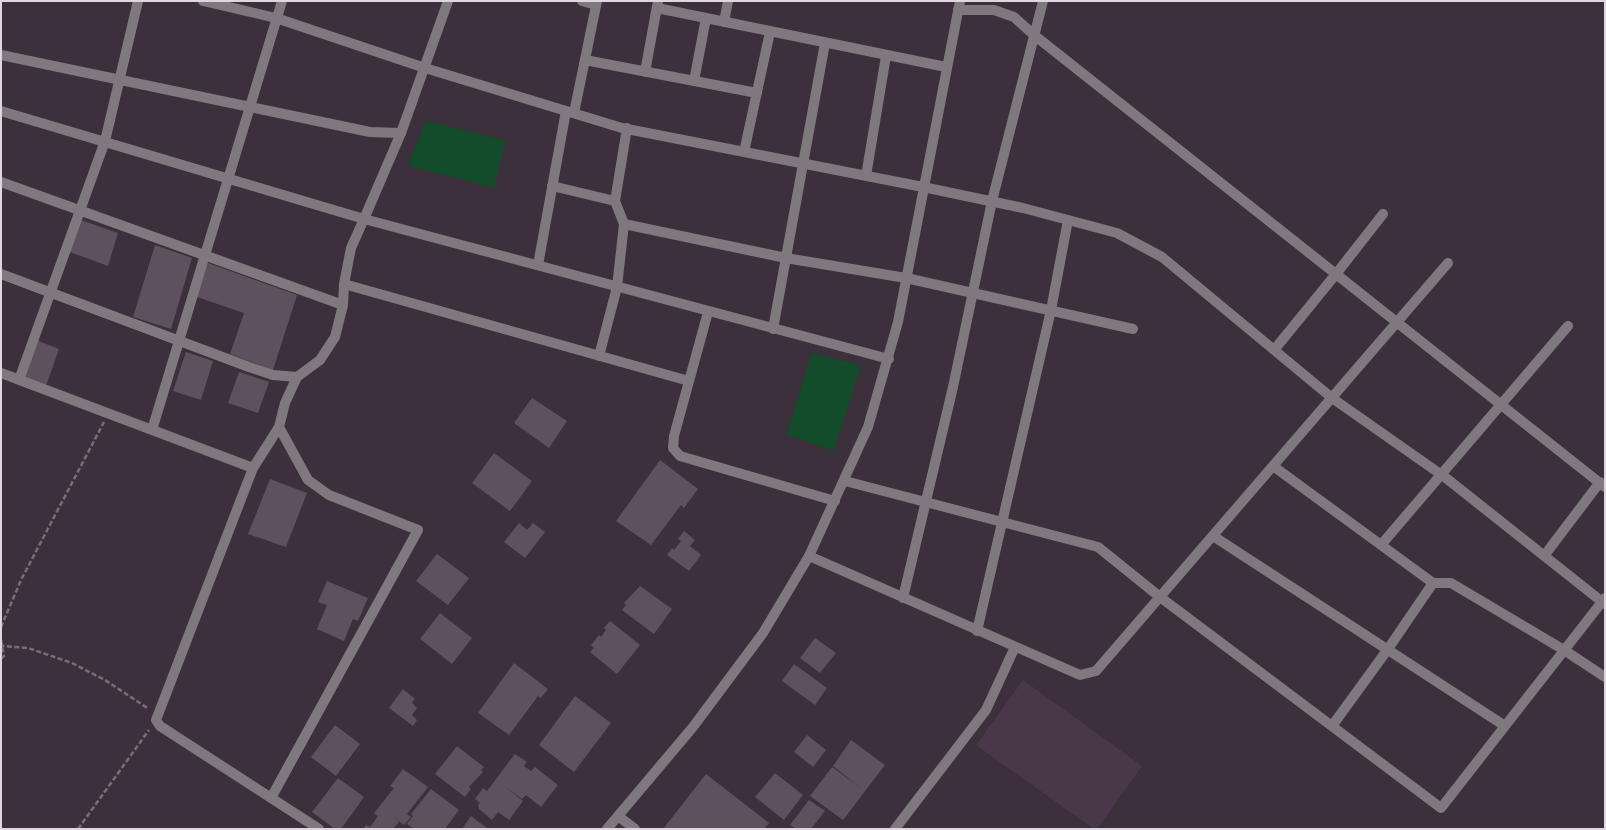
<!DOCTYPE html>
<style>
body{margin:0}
#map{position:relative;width:1606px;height:830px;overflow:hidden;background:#3c303c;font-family:"Varela Round",sans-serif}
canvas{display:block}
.frame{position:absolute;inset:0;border:2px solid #dfd7df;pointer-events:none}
</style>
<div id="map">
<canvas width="1606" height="830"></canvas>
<div class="frame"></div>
</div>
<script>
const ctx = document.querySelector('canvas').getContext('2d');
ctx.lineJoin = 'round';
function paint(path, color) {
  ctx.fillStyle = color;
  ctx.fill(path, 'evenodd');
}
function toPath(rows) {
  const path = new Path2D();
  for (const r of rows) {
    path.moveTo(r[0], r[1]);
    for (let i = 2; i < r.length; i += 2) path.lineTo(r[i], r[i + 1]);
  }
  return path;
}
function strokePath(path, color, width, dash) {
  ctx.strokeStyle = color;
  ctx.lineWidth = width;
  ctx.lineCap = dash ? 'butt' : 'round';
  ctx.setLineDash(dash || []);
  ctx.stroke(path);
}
const built = toPath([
 [1023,680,1142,766,1097,829,1094,829,976,745]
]);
const green = toPath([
 [426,121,506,141,494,188,408,166],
 [812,353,861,366,834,451,787,435]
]);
const building = toPath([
 [81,220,118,233,108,266,70,252],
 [155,245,192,258,171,329,133,317],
 [208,263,297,295,273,370,230,354,244,313,197,297],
 [36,340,59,349,46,386,23,377],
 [186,352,213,361,201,400,173,391],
 [239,372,269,382,258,413,228,403],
 [532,398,567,421,549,448,514,423],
 [494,453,532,481,510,511,472,483],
 [660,460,698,489,684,508,681,505,651,545,616,521],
 [270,479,307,493,286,547,248,534],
 [519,523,527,530,533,523,545,532,525,558,504,542],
 [684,531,695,540,690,546,701,555,689,571,667,555,672,548,674,550,681,541,678,539],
 [437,554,469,578,448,605,416,581],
 [327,581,368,598,358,621,353,619,344,641,317,629,327,605,318,602],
 [640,586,672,609,654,634,622,610,626,605,624,603],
 [440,613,472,638,452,664,420,639],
 [610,621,640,645,617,674,590,652,594,648,591,645,599,635,601,637,606,630,604,628],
 [815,638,836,653,820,673,800,658],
 [514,663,548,689,541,698,538,696,509,735,478,713],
 [794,664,827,688,815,705,782,681],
 [403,689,415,699,412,703,417,708,412,715,417,720,413,726,389,708],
 [575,696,611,723,574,772,539,745],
 [335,725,360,744,336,776,311,757],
 [807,735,826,750,813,767,794,752],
 [851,740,885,765,843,820,810,796,832,767,862,789,833,766],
 [457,746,484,767,481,770,483,772,469,787,471,789,465,797,435,774],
 [515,754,527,762,524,766,531,771,535,767,558,785,541,807,526,795,522,799,503,785,523,801,509,820,498,812,492,820,479,809,478,805,480,803,475,799,483,788,487,791],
 [403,769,428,787,407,814,411,817,404,825,393,817,399,822,393,829,363,829,366,825,370,827,378,816,374,813,394,788,390,786],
 [775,773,803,795,784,820,755,797],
 [706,774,769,823,764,829,663,829],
 [338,778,364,797,341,829,335,829,312,812],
 [431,789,459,810,445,829,414,829,407,824,413,816,411,814],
 [809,800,825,811,811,829,796,829,790,825],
 [471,816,488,829,462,829]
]);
const path = toPath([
 [1,627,21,580,104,422],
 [1,640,4,656,1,659],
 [1,643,3,646,28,648,72,663,105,680,149,709],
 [78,829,149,730]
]);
const minor = toPath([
 [203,1,276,18,425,68,622,128,923,187,1023,208,1117,233,1162,257,1332,398,1446,478,1605,604],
 [582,1,596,5],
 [657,8,946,67],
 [958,10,994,10,1014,17,1034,35,1605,487],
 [724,22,728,1],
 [1,55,370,132,401,133],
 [585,60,757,93],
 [645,72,658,1],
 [694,81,706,18],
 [1,111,364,219,351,248,344,284,689,381],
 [574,113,597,1],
 [744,152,770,32],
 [866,176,886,56],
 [1,182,343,305,344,284],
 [552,186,615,201],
 [624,224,786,258,906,278,1133,329],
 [538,265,566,111],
 [1,274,249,367,273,375,297,377],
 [708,312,674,436,673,448,680,456,835,501],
 [773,329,825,43],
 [1274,350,1336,274,1383,214],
 [599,356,617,287,624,224,615,201,627,128],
 [1,373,253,468],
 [19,380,105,141,138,1],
 [152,430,282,1],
 [1273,466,1433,583],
 [845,481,1098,547,1160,597,1441,808,1605,598],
 [1213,536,1505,726],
 [1381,545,1568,326],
 [809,556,1080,675,1096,671,1448,263],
 [1544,556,1600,482],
 [903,598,953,387,992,201,1043,1],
 [977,631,1051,310,1068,220],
 [1332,726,1388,649,1433,583,1451,583,1564,650,1605,677],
 [271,798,418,530,329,495,308,480,279,427],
 [618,816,635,829],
 [319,829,160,726,156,720,253,468,279,427,285,403,297,377,320,360,335,337,343,305],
 [895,829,986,710,1015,647]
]);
const tertiary = toPath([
 [448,1,401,133,364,219,889,359],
 [607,829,693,727,763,633,809,556,868,427,898,322,960,1]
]);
paint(built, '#493849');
paint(green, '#124c2a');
paint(building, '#5e515e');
strokePath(path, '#786e78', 2.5, [5, 2.5]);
strokePath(minor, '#7f787e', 10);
strokePath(tertiary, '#7f787e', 10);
</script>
